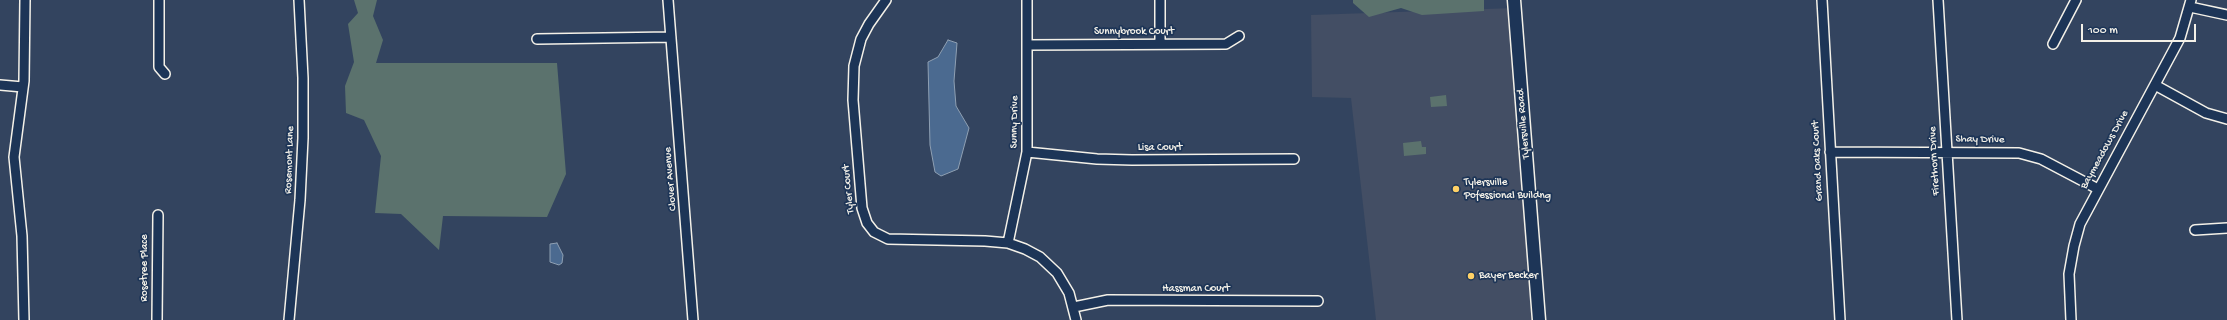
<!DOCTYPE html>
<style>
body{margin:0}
#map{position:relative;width:2227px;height:320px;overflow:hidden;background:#33445f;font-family:"Gochi Hand",sans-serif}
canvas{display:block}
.scale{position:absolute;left:2081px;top:24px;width:115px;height:18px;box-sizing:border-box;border:2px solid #f4f1e8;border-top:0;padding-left:5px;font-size:12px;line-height:14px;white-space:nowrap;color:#f4f1e8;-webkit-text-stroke:3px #1d3557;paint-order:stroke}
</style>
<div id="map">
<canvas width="2227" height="320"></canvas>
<div class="scale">100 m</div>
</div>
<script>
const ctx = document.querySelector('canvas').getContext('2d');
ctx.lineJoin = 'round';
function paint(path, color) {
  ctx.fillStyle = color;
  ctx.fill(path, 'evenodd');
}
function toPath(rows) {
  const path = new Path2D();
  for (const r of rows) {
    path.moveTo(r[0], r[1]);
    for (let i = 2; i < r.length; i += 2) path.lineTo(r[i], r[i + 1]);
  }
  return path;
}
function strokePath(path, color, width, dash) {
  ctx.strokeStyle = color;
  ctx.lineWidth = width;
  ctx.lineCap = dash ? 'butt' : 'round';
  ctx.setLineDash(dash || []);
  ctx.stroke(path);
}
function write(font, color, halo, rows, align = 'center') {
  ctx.font = font + ' "Gochi Hand",sans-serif';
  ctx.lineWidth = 3.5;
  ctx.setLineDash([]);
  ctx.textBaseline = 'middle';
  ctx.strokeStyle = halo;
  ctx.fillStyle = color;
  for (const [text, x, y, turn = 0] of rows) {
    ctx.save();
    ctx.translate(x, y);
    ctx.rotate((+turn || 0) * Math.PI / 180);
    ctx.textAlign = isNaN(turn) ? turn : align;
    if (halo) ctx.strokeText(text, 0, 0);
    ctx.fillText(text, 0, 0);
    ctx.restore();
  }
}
const built = toPath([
 [1515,8,1539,320,1376,320,1351,98,1312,97,1311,15]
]);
const green = toPath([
 [354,0,377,0,373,16,383,40,376,63,557,63,566,174,547,217,443,216,439,250,401,214,375,213,381,156,364,120,346,113,345,86,354,62,348,24,358,13],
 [1353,0,1484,0,1484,11,1422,15,1401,8,1369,17,1353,3],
 [1446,95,1447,106,1431,107,1430,97],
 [1421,141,1422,147,1426,147,1426,154,1404,156,1403,143]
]);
const water = toPath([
 [948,40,957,43,954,81,956,106,969,128,958,169,941,176,935,172,930,145,928,62,938,57,948,40],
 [557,243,563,255,562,263,559,265,550,262,550,244,557,243]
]);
const minor = toPath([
 [159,0,159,67,165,74],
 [668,0,693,320],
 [886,0,869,24,861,39,854,66,853,100,862,208,867,223,874,232,888,239,985,241,1008,243,1025,249,1040,257,1057,273,1069,293,1076,320],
 [1160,0,1160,44],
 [1822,0,1840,320],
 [1938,0,1957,320],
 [2190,7,2227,15],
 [537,39,671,37],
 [2053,44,2076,0],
 [1027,45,1226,44,1239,36],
 [0,85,23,87],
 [2155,85,2206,113,2227,119],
 [1027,152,1097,159,1132,160,1294,159],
 [1830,152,2019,153,2041,159,2098,189],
 [2195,230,2227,228],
 [1008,243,1027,152,1027,0],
 [1074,307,1108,300,1318,301],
 [24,320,22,236,14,157,24,81,25,0],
 [157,320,158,215],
 [289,320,300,200,303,138,303,78,299,0],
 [2071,320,2069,274,2074,246,2080,224,2180,38,2191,0]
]);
const major = toPath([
 [1514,0,1539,320]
]);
const markers = [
 [1456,189,4,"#ffd166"],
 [1471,276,4,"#ffd166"]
];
const streetNames = [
 ["Sunnybrook Court",1134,32],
 ["Sunny Drive",1015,122,-89],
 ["Tylersville Road",1524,124,-95],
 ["Shay Drive",1980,140,1],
 ["Lisa Court",1160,148],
 ["Baymeadows Drive",2105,150,-61],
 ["Rosemont Lane",290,160,-88],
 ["Grand Oaks Court",1818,161,-93],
 ["Firethorn Drive",1935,161,-93],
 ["Clover Avenue",671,179,-95],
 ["Tyler Court",849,189,-96],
 ["Rosetree Place",145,268,-90],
 ["Hassman Court",1196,289]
];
const poiNames = [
 ["Tylersville",1464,183],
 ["Pofessional Buildng",1464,196],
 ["Bayer Becker",1479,276]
];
paint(built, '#434e64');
paint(green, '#5b726d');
paint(water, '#4b6a90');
strokePath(water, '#8fa0b3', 1);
strokePath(minor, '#f4f1e8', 12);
strokePath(major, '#f4f1e8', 15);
strokePath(minor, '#1d3557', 9);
strokePath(major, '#1d3557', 12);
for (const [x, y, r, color] of markers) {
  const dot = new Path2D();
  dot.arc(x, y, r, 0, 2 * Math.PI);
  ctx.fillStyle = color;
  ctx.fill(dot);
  strokePath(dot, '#1d3557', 1.5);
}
write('11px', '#f4f1e8', '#1d3557', streetNames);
write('11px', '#f4f1e8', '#1d3557', poiNames, 'left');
</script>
